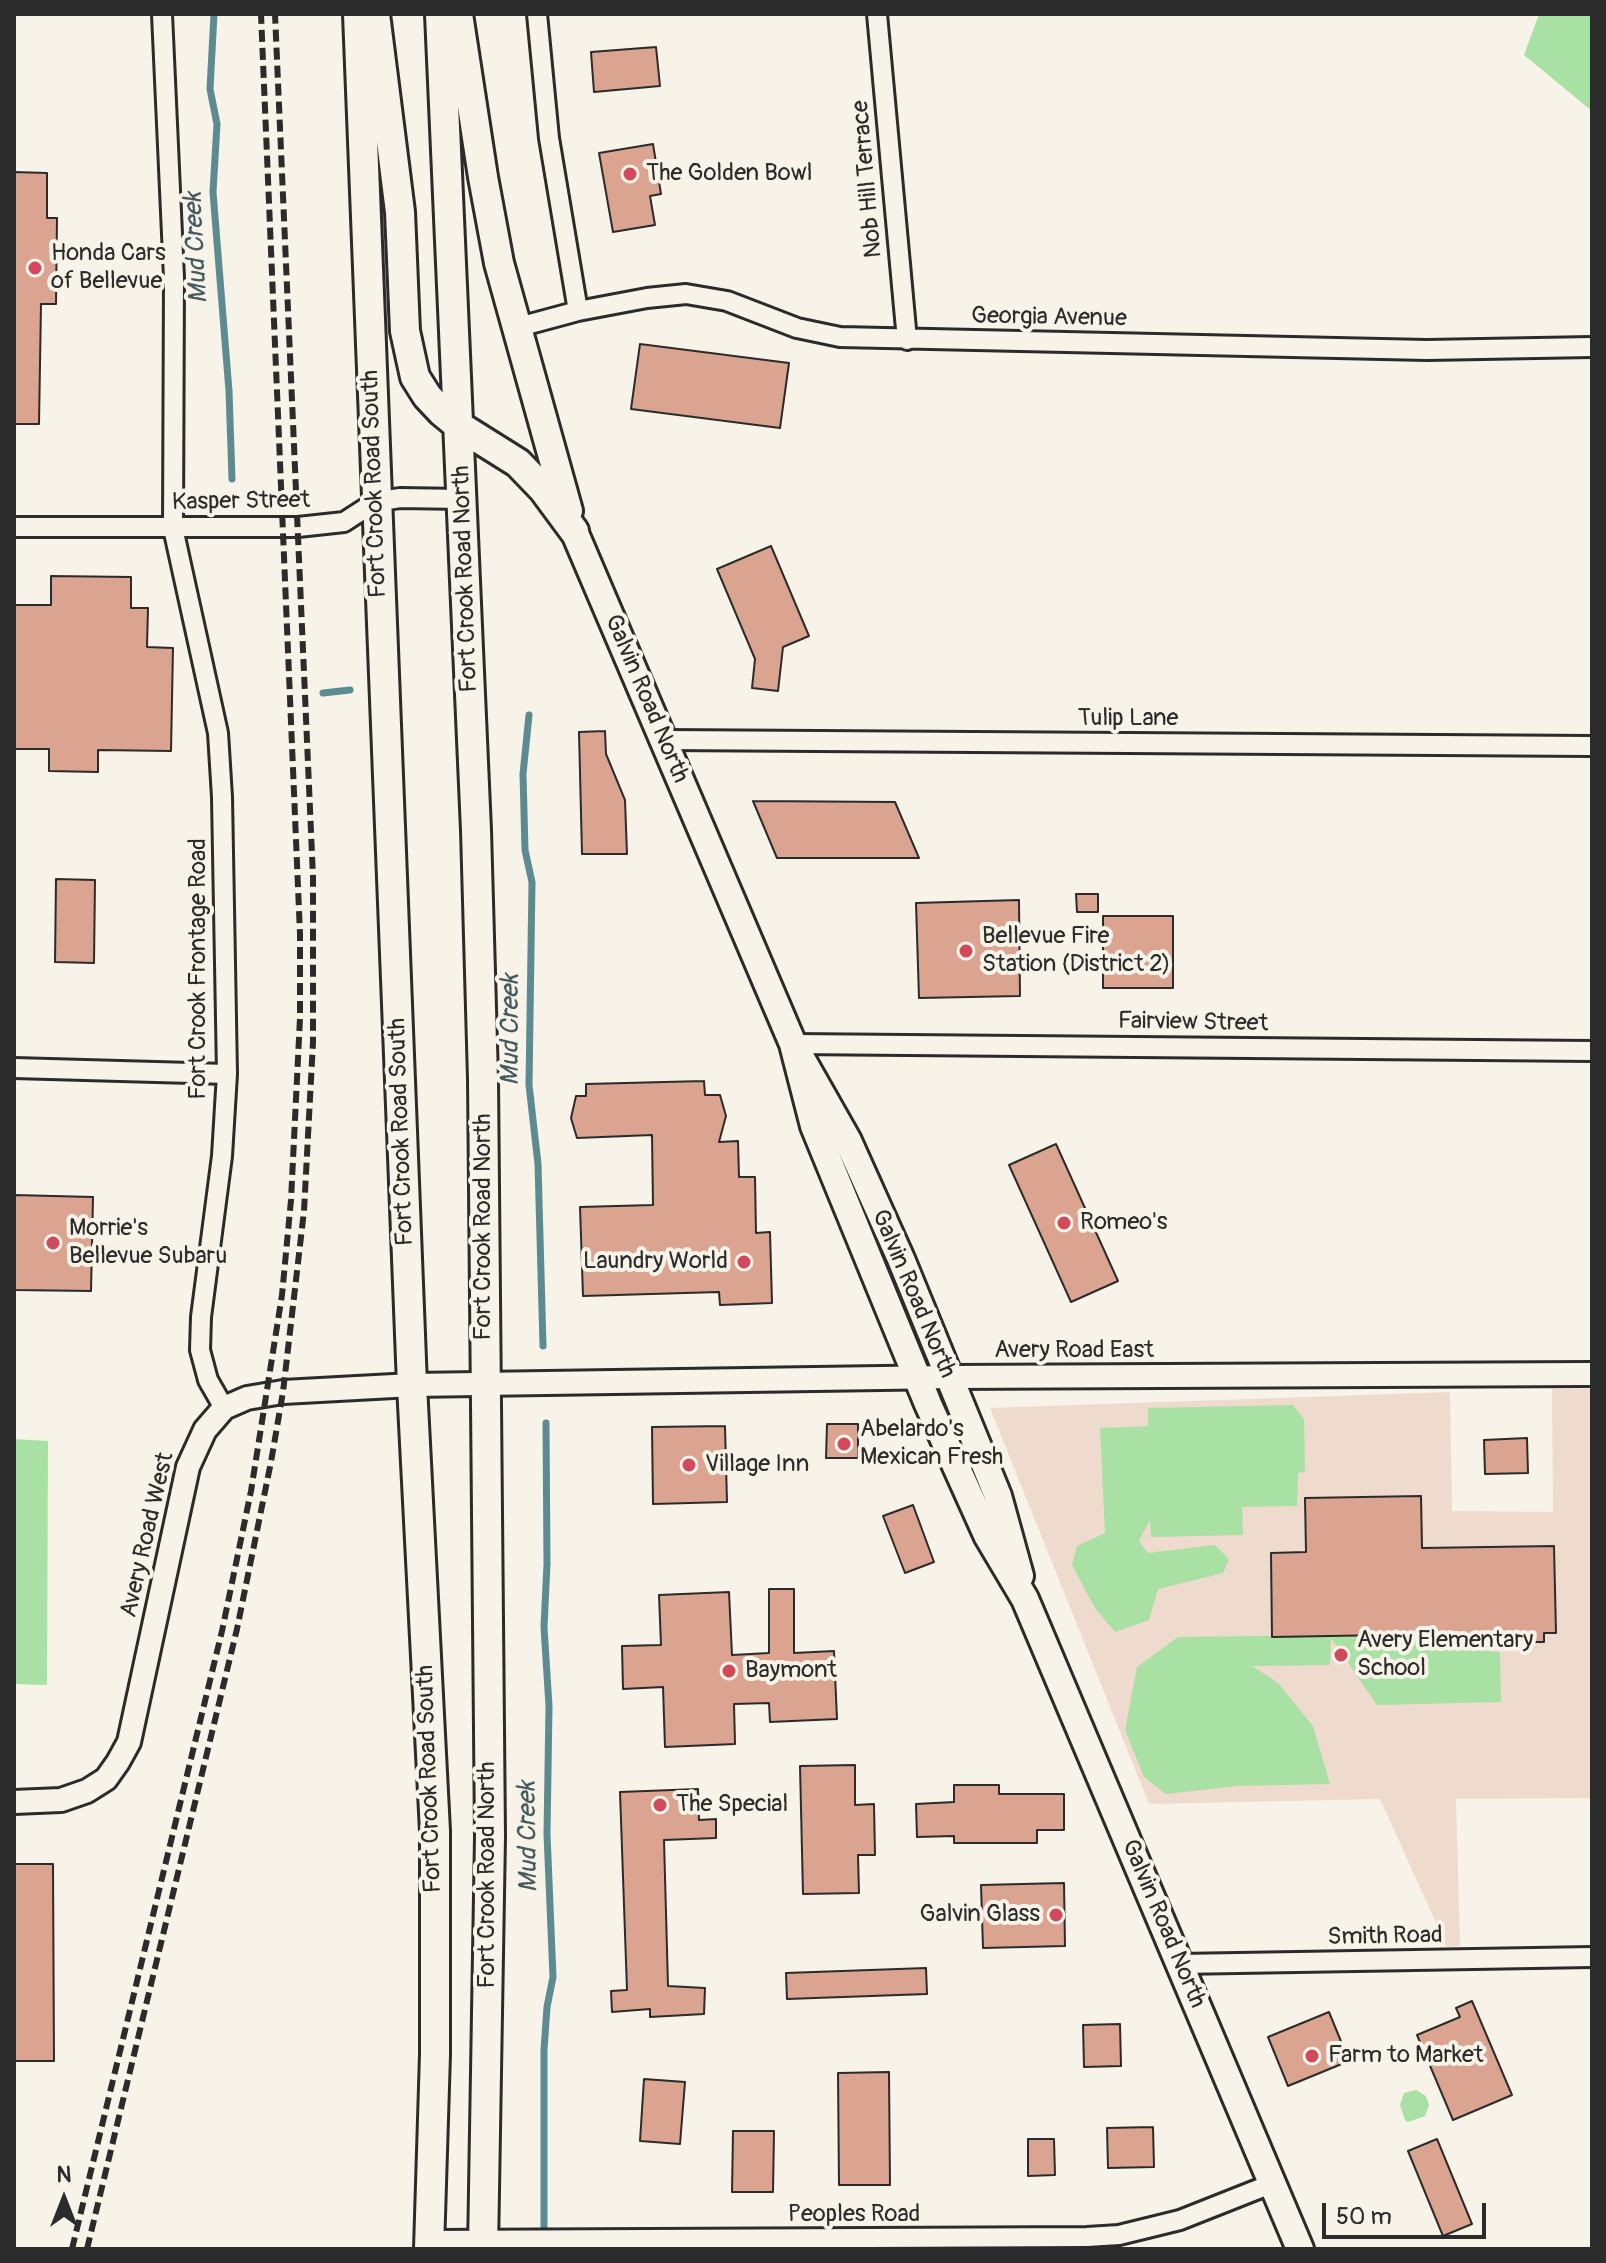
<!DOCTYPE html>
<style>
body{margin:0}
#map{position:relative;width:1606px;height:2263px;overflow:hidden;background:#f7f3e8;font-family:Pangolin,sans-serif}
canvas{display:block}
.frame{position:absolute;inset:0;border:16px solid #2b2b2b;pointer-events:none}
.north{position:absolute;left:24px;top:2159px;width:80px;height:80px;-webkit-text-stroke:6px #f7f3e8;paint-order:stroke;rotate:0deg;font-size:22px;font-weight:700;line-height:32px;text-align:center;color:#2b2b2b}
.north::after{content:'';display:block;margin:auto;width:28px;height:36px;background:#2b2b2b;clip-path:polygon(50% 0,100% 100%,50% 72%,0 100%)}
.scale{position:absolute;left:1322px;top:2203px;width:164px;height:36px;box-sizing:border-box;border:4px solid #2b2b2b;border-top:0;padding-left:10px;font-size:24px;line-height:28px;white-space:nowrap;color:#2b2b2b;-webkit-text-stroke:6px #f7f3e8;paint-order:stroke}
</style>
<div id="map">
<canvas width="1606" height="2263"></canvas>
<div class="frame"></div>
<div class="north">N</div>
<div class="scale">50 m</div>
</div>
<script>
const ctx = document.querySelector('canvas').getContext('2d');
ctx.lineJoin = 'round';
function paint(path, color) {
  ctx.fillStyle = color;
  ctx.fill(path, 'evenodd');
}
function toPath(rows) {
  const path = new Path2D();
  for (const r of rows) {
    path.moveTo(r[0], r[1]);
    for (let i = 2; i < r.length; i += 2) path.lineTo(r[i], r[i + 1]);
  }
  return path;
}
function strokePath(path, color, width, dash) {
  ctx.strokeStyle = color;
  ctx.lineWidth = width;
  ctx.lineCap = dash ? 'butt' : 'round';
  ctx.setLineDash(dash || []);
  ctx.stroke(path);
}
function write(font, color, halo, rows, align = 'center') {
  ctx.font = font + ' Pangolin,sans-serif';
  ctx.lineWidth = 8;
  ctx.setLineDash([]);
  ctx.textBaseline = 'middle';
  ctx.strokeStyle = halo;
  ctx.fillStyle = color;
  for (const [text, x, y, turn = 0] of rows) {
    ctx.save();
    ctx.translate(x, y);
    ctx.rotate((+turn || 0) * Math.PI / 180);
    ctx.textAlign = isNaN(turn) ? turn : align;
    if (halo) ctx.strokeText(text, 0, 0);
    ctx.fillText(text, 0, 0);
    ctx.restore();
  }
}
const built = toPath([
 [1552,1389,1592,1389,1592,1798,1456,1799,1460,1946,1447,1947,1380,1799,1149,1804,990,1408,1450,1392,1452,1511,1553,1512]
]);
const green = toPath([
 [1539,14,1592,14,1592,111,1524,55],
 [1293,1405,1304,1419,1305,1472,1298,1473,1297,1506,1242,1507,1243,1535,1151,1537,1150,1520,1139,1541,1148,1553,1215,1545,1229,1559,1223,1573,1158,1589,1149,1620,1115,1632,1095,1608,1072,1565,1077,1546,1105,1533,1100,1428,1148,1426,1148,1408],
 [14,1439,48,1441,47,1685,14,1684],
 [1486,1633,1486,1651,1500,1652,1501,1702,1377,1705,1331,1638,1330,1665,1252,1666,1278,1683,1313,1726,1330,1784,1237,1786,1166,1794,1144,1777,1125,1730,1137,1667,1178,1637],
 [1416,2090,1426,2096,1429,2105,1425,2116,1408,2122,1405,2120,1400,2105,1404,2093]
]);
const stream = toPath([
 [214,14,210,89,217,124,213,192,229,391,232,479],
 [323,693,350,690],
 [529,715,523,774,525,850,532,882,529,1085,538,1164,543,1346],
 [544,2249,544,2050,547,2007,553,1977,547,1834,549,1706,544,1627,547,1564,546,1423]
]);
const building = toPath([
 [656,47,660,86,594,92,591,52,656,47],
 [653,144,661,194,650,196,655,225,613,232,599,153,653,144],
 [14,172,47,173,47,218,57,218,56,304,41,304,39,424,14,424,14,172],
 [640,344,789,363,780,428,631,409,640,344],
 [771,546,809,636,783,647,778,691,752,688,755,659,717,569,771,546],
 [51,576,131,577,131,608,148,608,147,647,173,648,171,751,98,750,98,772,49,771,49,749,14,749,14,605,51,605,51,576],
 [605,731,606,754,625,800,627,854,582,854,579,732,605,731],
 [753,801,895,802,919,858,777,858,753,801],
 [56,879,95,880,94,963,55,962,56,879],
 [1076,894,1098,894,1098,912,1077,912,1076,894],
 [1019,900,1020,996,919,998,916,903,1019,900],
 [1103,916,1173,916,1173,988,1103,988,1103,916],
 [704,1081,705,1095,720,1095,726,1116,719,1142,738,1141,739,1177,755,1177,756,1233,770,1232,772,1303,720,1305,719,1292,583,1296,580,1207,653,1205,652,1135,577,1138,571,1118,576,1096,586,1096,586,1084,704,1081],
 [1056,1144,1118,1281,1071,1302,1009,1165,1056,1144],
 [14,1195,93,1197,91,1291,14,1290,14,1195],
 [827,1424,858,1424,858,1458,826,1458,827,1424],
 [725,1426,727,1502,653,1504,652,1427,725,1426],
 [1527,1438,1528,1473,1485,1474,1484,1440,1527,1438],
 [1421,1496,1422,1548,1554,1546,1556,1633,1544,1633,1544,1642,1503,1642,1503,1633,1272,1637,1271,1553,1306,1552,1305,1498,1421,1496],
 [913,1505,934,1562,905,1573,883,1516,913,1505],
 [769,1589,794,1589,794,1653,834,1651,837,1719,770,1722,769,1703,734,1704,735,1744,665,1747,663,1687,623,1689,622,1646,661,1645,659,1595,729,1592,732,1655,769,1653,769,1589],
 [855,1765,855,1805,874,1804,875,1855,858,1855,859,1893,803,1894,800,1766,855,1765],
 [954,1785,999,1785,999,1794,1064,1794,1064,1830,1037,1830,1037,1843,954,1843,954,1836,917,1837,916,1804,954,1802,954,1785],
 [698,1789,699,1820,716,1819,716,1838,664,1840,668,1986,705,1988,704,2014,650,2017,650,2009,612,2012,611,1991,627,1990,620,1792,698,1789],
 [14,1864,53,1864,54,2061,14,2061,14,1864],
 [1064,1883,1065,1946,983,1948,981,1885,1064,1883],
 [926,1968,927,1994,787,1999,786,1973,926,1968],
 [1472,2001,1512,2095,1453,2120,1417,2035,1460,2017,1456,2008,1472,2001],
 [1329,2012,1349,2061,1288,2086,1268,2037,1329,2012],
 [1120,2024,1121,2066,1084,2067,1083,2025,1120,2024],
 [889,2072,890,2185,839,2185,838,2073,889,2072],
 [644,2079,685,2082,680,2144,640,2141,644,2079],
 [1153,2127,1154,2167,1108,2168,1107,2128,1153,2127],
 [733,2131,774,2131,773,2192,732,2192,733,2131],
 [1028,2139,1054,2139,1055,2175,1028,2176,1028,2139],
 [1437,2139,1472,2224,1443,2236,1408,2151,1437,2139]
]);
const minor = toPath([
 [162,14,174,278,173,528,218,733,222,797,227,1074,222,1156,201,1317,200,1350,208,1380,224,1408],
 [537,14,549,138,578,311],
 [877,14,907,340],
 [515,328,578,311,647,298,686,294,727,301,797,328,840,337,1427,350,1592,347],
 [14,527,298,527,344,522,375,502,400,498,463,499],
 [663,740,1592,746],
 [793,1044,1592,1051],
 [14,1068,227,1074],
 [1179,1964,1592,1957],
 [429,2240,1087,2237,1119,2235,1180,2220,1271,2184]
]);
const tertiary = toPath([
 [14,1802,61,1800,87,1791,106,1779,118,1762,129,1742,188,1467,205,1430,224,1408,247,1398,283,1392,412,1385,949,1377,1592,1374]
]);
const secondary = toPath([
 [574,531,793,1044,848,1141,901,1259,998,1496,1020,1576],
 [793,1044,814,1126,928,1404,987,1535,1025,1599,1300,2249]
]);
const primary = toPath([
 [358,14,412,1385,435,1831,435,2054,429,2249],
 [375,14,400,212,405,331,415,377,427,396,442,412,459,426,518,463,543,489,574,531],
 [440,14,476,830,483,1079,490,1836,483,2249],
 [458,14,483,177,499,263,568,511]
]);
const rail = toPath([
 [72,2249,222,1631,251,1491,282,1295,291,1200,300,1018,300,934,261,14],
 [87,2249,237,1629,271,1462,283,1392,304,1211,313,1042,313,877,275,14]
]);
const markers = [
 [630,174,8,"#d1495b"],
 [35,268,8,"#d1495b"],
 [966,951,8,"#d1495b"],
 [1064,1223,8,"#d1495b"],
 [53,1243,8,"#d1495b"],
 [744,1262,8,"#d1495b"],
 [844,1444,8,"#d1495b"],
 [689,1465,8,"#d1495b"],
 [1341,1655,8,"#d1495b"],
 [729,1671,8,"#d1495b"],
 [660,1805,8,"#d1495b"],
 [1056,1915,8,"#d1495b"],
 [1312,2056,8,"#d1495b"]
];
const poiNames = [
 ["The Golden Bowl",646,174],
 ["Honda Cars",51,254],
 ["of Bellevue",51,282],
 ["Bellevue Fire",982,937],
 ["Station (District 2)",982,965],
 ["Romeo's",1080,1223],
 ["Morrie's",69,1229],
 ["Bellevue Subaru",69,1257],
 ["Laundry World",728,1262,"right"],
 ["Abelardo's",860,1430],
 ["Mexican Fresh",860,1458],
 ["Village Inn",705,1465],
 ["Avery Elementary",1357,1641],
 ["School",1357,1669],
 ["Baymont",745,1671],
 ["The Special",676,1805],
 ["Galvin Glass",1040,1915,"right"],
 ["Farm to Market",1328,2056]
];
const streetNames = [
 ["Nob Hill Terrace",868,179,-95],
 ["Georgia Avenue",1049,318,1],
 ["Fort Crook Road South",375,484,-92],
 ["Kasper Street",241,502,-1],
 ["Fort Crook Road North",466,579,-92],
 ["Galvin Road North",646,699,67],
 ["Tulip Lane",1128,719],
 ["Fort Crook Frontage Road",199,969,-90],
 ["Fairview Street",1193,1023,1],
 ["Fort Crook Road South",402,1132,-92],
 ["Fort Crook Road North",484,1227,-90],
 ["Galvin Road North",913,1294,67],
 ["Avery Road East",1074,1351],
 ["Avery Road West",148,1535,-77],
 ["Fort Crook Road South",430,1779,-92],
 ["Fort Crook Road North",488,1875,-90],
 ["Galvin Road North",1163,1924,67],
 ["Smith Road",1385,1937,-1],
 ["Peoples Road",854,2215]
];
const waterNames = [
 ["Mud Creek",197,248,-93],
 ["Mud Creek",511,1030,-90],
 ["Mud Creek",529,1837,-91]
];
paint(built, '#eedbce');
paint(green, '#a9e0a4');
strokePath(stream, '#5c8c92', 7);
paint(building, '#daa490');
strokePath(building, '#2b2b2b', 2);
strokePath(minor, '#2b2b2b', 24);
strokePath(tertiary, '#2b2b2b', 28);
strokePath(secondary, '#2b2b2b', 32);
strokePath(primary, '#2b2b2b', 34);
strokePath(minor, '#f7f3e8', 18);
strokePath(tertiary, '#f7f3e8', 22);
strokePath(secondary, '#f7f3e8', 26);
strokePath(primary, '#f7f3e8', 28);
strokePath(rail, '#2b2b2b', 6, [12, 6]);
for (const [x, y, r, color] of markers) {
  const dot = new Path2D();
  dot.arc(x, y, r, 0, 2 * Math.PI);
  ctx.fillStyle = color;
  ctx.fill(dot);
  strokePath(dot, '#f7f3e8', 3);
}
write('24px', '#2b2b2b', '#f7f3e8', poiNames, 'left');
write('24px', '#2b2b2b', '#f7f3e8', streetNames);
write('italic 26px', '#435b5e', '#f7f3e8', waterNames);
</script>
